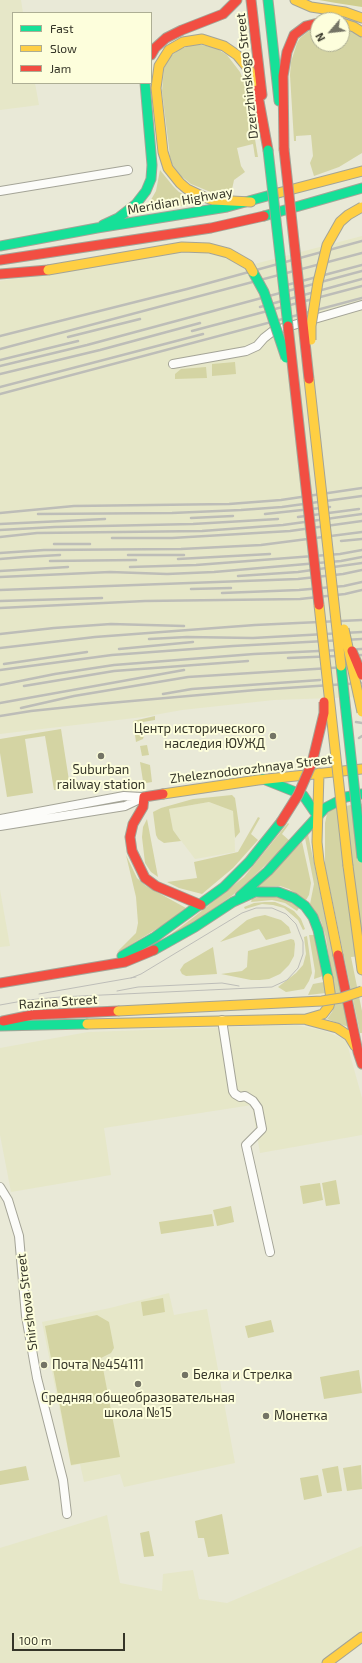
<!DOCTYPE html>
<meta charset="utf-8">
<style>
body{margin:0}
#map{position:relative;width:362px;height:1663px;overflow:hidden;background:#e9e9d7;font-family:"Exo 2",sans-serif}
canvas{display:block}
.legend{position:absolute;left:12px;top:12px;width:140px;height:72px;box-sizing:border-box;background:#fdfedc;border:1px solid #adae94;margin:0;padding:5px 7px;list-style:none;font-size:12px;color:#353528}
.legend li{display:flex;align-items:center;gap:8px;height:20px}
.legend b{width:20px;border:1px solid #adae94}
.north{position:absolute;left:310px;top:12px;width:40px;height:40px;box-sizing:border-box;background:#fdfedc;border:1px solid #adae94;border-radius:50%;rotate:242deg;font-size:11px;font-weight:700;line-height:16px;text-align:center;color:#353528}
.north::after{content:'';display:block;margin:auto;width:14px;height:18px;background:#747465;clip-path:polygon(50% 0,100% 100%,50% 72%,0 100%)}
.scale{position:absolute;left:12px;top:1633px;width:113px;height:18px;box-sizing:border-box;border:2px solid #353528;border-top:0;padding-left:5px;font-size:12px;line-height:14px;white-space:nowrap;color:#353528;-webkit-text-stroke:3px #fdfedc;paint-order:stroke}
</style>
<div id="map">
<canvas width="362" height="1663"></canvas>
<ul class="legend">
<li><b style="height:5px;background:#16e098"></b>Fast</li>
<li><b style="height:5px;background:#ffcf43"></b>Slow</li>
<li><b style="height:5px;background:#f24e42"></b>Jam</li>
</ul>
<div class="north">N</div>
<div class="scale">100 m</div>
</div>
<script>
const ctx = document.querySelector('canvas').getContext('2d');
ctx.lineJoin = 'round';
function paint(path, color) {
  ctx.fillStyle = color;
  ctx.fill(path, 'evenodd');
}
function toPath(rows) {
  const path = new Path2D();
  for (const r of rows) {
    path.moveTo(r[0], r[1]);
    for (let i = 2; i < r.length; i += 2) path.lineTo(r[i], r[i + 1]);
  }
  return path;
}
function strokePath(path, color, width, dash) {
  ctx.strokeStyle = color;
  ctx.lineWidth = width;
  ctx.lineCap = dash ? 'butt' : 'round';
  ctx.setLineDash(dash || []);
  ctx.stroke(path);
}
function write(font, color, halo, rows, align = 'center') {
  ctx.font = font + ' "Exo 2",sans-serif';
  ctx.lineWidth = 4;
  ctx.setLineDash([]);
  ctx.textBaseline = 'middle';
  ctx.strokeStyle = halo;
  ctx.fillStyle = color;
  for (const [text, x, y, turn = 0] of rows) {
    ctx.save();
    ctx.translate(x, y);
    ctx.rotate((+turn || 0) * Math.PI / 180);
    ctx.textAlign = isNaN(turn) ? turn : align;
    if (halo) ctx.strokeText(text, 0, 0);
    ctx.fillText(text, 0, 0);
    ctx.restore();
  }
}
const built = toPath([
 [0,0,21,0,23,13,13,13,13,83,35,83,39,105,0,110],
 [362,236,362,697,274,700,182,710,143,717,0,734,0,281,190,250,229,257,243,267],
 [209,802,233,811,234,814,235,852,195,859,173,830,169,809],
 [0,890,10,946,0,947],
 [296,1025,325,1031,346,1040,362,1098,362,1135,260,1153,252,1105,104,1128,111,1175,11,1192,0,1135,0,1048,88,1032],
 [169,1293,174,1315,207,1309,235,1463,124,1487,120,1474,84,1482,80,1464,71,1466,42,1322,110,1308],
 [107,1515,120,1583,162,1591,163,1574,193,1570,199,1599,227,1603,362,1546,362,1630,321,1663,0,1663,0,1548]
]);
const green = toPath([
 [318,28,318,44,342,44,342,28,357,34,362,38,362,153,339,167,314,176,310,163,313,156,311,135,296,136,296,141,294,141,290,75,291,62,297,43,300,38,309,31],
 [197,44,216,48,227,55,240,72,246,86,258,157,255,157,253,144,237,148,241,166,245,172,234,180,231,194,213,193,191,184,181,176,172,164,170,157,162,91,164,68,171,56,180,49],
 [160,170,173,186,179,192,199,203,144,212,156,191],
 [235,362,236,374,212,376,212,364],
 [206,367,207,378,175,379,175,374,181,369],
 [155,716,155,720,143,722,144,736,143,739,136,742,133,721],
 [61,729,70,787,54,790,45,736,25,739,33,793,7,797,0,753,0,739],
 [147,745,149,755,142,756,140,746],
 [140,762,150,765,152,782,146,783,143,781],
 [232,795,235,798,240,832,235,838,233,811,209,802,169,809,173,830,181,841,164,843,158,839,156,835,153,812,161,808,193,799],
 [360,803,362,804,362,956,351,957,362,1011,362,1033,360,1033,325,866,325,823,327,814,332,809],
 [258,817,260,818,251,834,258,840,233,868,202,894,179,888,167,882,197,878,194,862,238,852],
 [147,819,158,877,151,872,145,863,142,837,143,827],
 [288,823,289,824,282,834,290,841,249,881,233,895,193,923,159,943,194,917,244,877],
 [308,834,348,1027,327,1019,332,1012,336,1003,326,938,321,921,310,904,314,884,305,838],
 [302,842,311,883,309,895,306,900,289,889,280,886,258,887],
 [126,855,137,878,146,886,186,908,168,922,122,950,117,952,136,933,138,923,136,897],
 [264,896,284,898,299,908,297,911,285,903,272,900,251,902,252,899],
 [265,902,275,902,285,906,294,911,301,919,305,929,303,930,298,920,284,908,273,905,262,904,245,909,244,907,254,903],
 [265,915,281,920,289,927,291,933,266,940,259,929,220,942,247,920,255,917],
 [309,935,314,935,323,976,314,979,315,971],
 [307,936,312,973,309,981,304,989,286,992,278,987,296,973,303,965,306,954,304,937],
 [291,939,294,940,295,944,294,956,289,965,280,974,269,979,260,980,251,980,221,974,242,971,247,967,248,951],
 [213,947,217,974,186,976,182,974,180,970,184,964],
 [324,982,326,993,308,995,313,984],
 [336,1180,340,1204,326,1206,322,1183],
 [320,1183,323,1200,303,1204,300,1186],
 [231,1206,234,1222,217,1226,213,1210],
 [212,1214,214,1226,161,1234,159,1222],
 [163,1298,165,1312,143,1316,141,1302],
 [97,1315,109,1322,114,1348,111,1353,101,1358,120,1457,71,1465,45,1326],
 [271,1320,274,1332,248,1338,245,1326],
 [359,1370,362,1393,324,1399,320,1377],
 [361,1465,362,1489,347,1491,343,1468],
 [26,1466,29,1480,0,1485,0,1471],
 [338,1466,342,1491,327,1493,322,1469],
 [318,1475,322,1496,304,1500,300,1478],
 [222,1514,229,1554,208,1557,204,1538,198,1538,195,1521],
 [149,1531,154,1556,144,1557,140,1533]
]);
const forest = toPath([
 [319,0,362,0,362,7,336,3]
]);
const street = toPath([
 [0,191,128,170],
 [173,364,246,351,257,346,264,338,273,331,362,305],
 [0,819,124,796,141,797],
 [0,826,125,806,144,797],
 [222,1020,233,1091,235,1094,240,1097,245,1096,253,1101,258,1108,262,1129,246,1145,270,1252],
 [0,1187,8,1200,19,1236,26,1316,37,1378,63,1480,67,1514]
]);
const fast = toPath([
 [268,0,279,101],
 [264,216,362,188],
 [103,225,118,218,136,204,146,191,151,179,152,165,145,83],
 [0,246,97,228,227,207,278,193],
 [263,779,303,795,318,817],
 [240,896,268,871,325,808,346,797,362,794],
 [154,950,195,927,233,902,255,892,278,892,294,898,305,906,313,917,318,930,328,978],
 [122,956,155,937,224,887,249,862,281,822],
 [0,1026,87,1024]
]);
const slow = toPath([
 [295,0,311,7,345,12,362,18],
 [342,23,354,27,362,32],
 [278,193,362,171],
 [251,202,213,200,204,197,187,189,180,183,168,168,163,152,156,88,159,66,169,50,183,42,202,39,224,46,237,55,251,72,257,90],
 [319,773,317,842,319,861,338,955],
 [163,794,258,780,362,769],
 [348,866,362,970],
 [307,1020,337,1028,349,1036,355,1046],
 [87,1024,306,1019,323,1014,329,1006,331,999,328,978],
 [327,1663,362,1637]
]);
const jam = toPath([
 [251,0,262,95],
 [151,55,155,48,166,38,182,30,223,14,237,0],
 [257,90,268,150],
 [284,149,283,76,287,52,294,35,306,26,318,23],
 [0,260,211,228,264,216],
 [0,274,48,270],
 [163,794,144,797,143,807,133,824,130,837,132,851,145,878,156,886,201,905],
 [338,955,358,1052,362,1064],
 [0,983,125,962,154,950],
 [3,1021,32,1015,118,1011]
]);
const tram = toPath([
 [117,991,138,987,222,983,239,986],
 [39,994,136,977],
 [0,1005,28,1000,60,997,272,987,287,980,298,968,303,954,303,942,296,924,286,914,272,908,256,908,242,913,141,974,131,978]
]);
const rail = toPath([
 [283,286,362,265],
 [260,307,362,279],
 [192,331,362,286],
 [0,336,187,289,362,241],
 [68,337,140,319],
 [0,349,362,253],
 [0,360,78,341],
 [0,366,87,345,362,271],
 [0,374,100,350,200,323],
 [0,387,203,334],
 [0,394,362,298],
 [0,513,74,506,229,504,281,500,362,488],
 [38,514,172,513,241,510,282,507,362,496],
 [265,514,330,507],
 [298,517,359,509],
 [191,518,233,516],
 [0,524,105,519],
 [0,530,55,527,193,524,278,519],
 [0,537,37,533,202,531,283,525,362,514],
 [112,538,172,538,290,531,362,521],
 [341,541,362,539],
 [54,544,90,544],
 [0,553,44,550,181,549,261,545,362,532],
 [128,555,184,555],
 [0,559,24,557,60,555],
 [178,559,270,554],
 [50,561,136,560],
 [130,567,196,565,340,554,362,550],
 [0,571,68,567],
 [238,576,298,572,362,563],
 [0,577,110,572,167,574,214,572,341,561,362,557],
 [191,589,231,588],
 [0,590,298,579,343,574,362,570],
 [222,593,299,590,344,586,362,582],
 [0,601,102,598],
 [0,608,145,601,300,599,345,594,362,590],
 [0,634,54,628,111,624,184,626],
 [149,639,187,637,253,638,362,632],
 [0,648,95,637,255,625,362,620],
 [119,649,193,642],
 [288,658,362,655],
 [4,664,87,652],
 [0,670,112,655,233,646,362,639],
 [0,685,55,674,114,665,254,654,362,649],
 [24,686,114,671,248,661],
 [163,694,192,689,320,680],
 [74,696,188,677,362,666],
 [0,703,184,670],
 [21,708,74,696],
 [0,716,31,711,98,704,256,690,362,683],
 [356,722,362,723],
 [359,738,362,736]
]);
const fastBridge = toPath([
 [268,150,288,326],
 [253,272,264,292,286,358],
 [341,666,362,858]
]);
const slowBridge = toPath([
 [48,270,182,247,209,248,228,253,249,265,253,272],
 [311,340,311,326,318,282,327,245,340,222,348,215,362,207],
 [309,379,341,666],
 [319,605,348,866],
 [344,629,362,712],
 [118,1011,322,1001,341,998,362,991]
]);
const jamBridge = toPath([
 [284,149,309,379],
 [288,326,319,605],
 [352,651,362,675],
 [281,822,298,795,312,763,324,713,324,702]
]);
const markers = [
 [273,736,4,"#747465"],
 [101,756,4,"#747465"],
 [44,1365,4,"#747465"],
 [185,1375,4,"#747465"],
 [138,1384,4,"#747465"],
 [266,1416,4,"#747465"]
];
const streetNames = [
 ["Dzerzhinskogo Street",247,76,-96],
 ["Meridian Highway",180,201,-10],
 ["Zheleznodorozhnaya Street",251,769,-7],
 ["Razina Street",58,1002,-4],
 ["Shirshova Street",27,1302,-97]
];
const poiNames = [
 ["Центр исторического",265,729,"right"],
 ["наследия ЮУЖД",265,744,"right"],
 ["Suburban",101,770,"center"],
 ["railway station",101,785,"center"],
 ["Почта №454111",52,1365],
 ["Белка и Стрелка",193,1375],
 ["Средняя общеобразовательная",138,1398,"center"],
 ["школа №15",138,1413,"center"],
 ["Монетка",274,1416]
];
paint(built, '#e6e7c8');
paint(green, '#d4d4a3');
paint(forest, '#cfce90');
strokePath(street, '#a4a497', 10);
strokePath(fast, '#a4a497', 11);
strokePath(slow, '#a4a497', 11);
strokePath(jam, '#a4a497', 11);
strokePath(street, '#fcfcf9', 8);
strokePath(fast, '#16e098', 9);
strokePath(slow, '#ffcf43', 9);
strokePath(jam, '#f24e42', 9);
strokePath(tram, '#bdbdb8', 1);
strokePath(rail, '#bdbdb8', 2.5);
strokePath(fastBridge, '#a4a497', 11, []);
strokePath(slowBridge, '#a4a497', 11, []);
strokePath(jamBridge, '#a4a497', 11, []);
strokePath(fastBridge, '#16e098', 9);
strokePath(slowBridge, '#ffcf43', 9);
strokePath(jamBridge, '#f24e42', 9);
for (const [x, y, r, color] of markers) {
  const dot = new Path2D();
  dot.arc(x, y, r, 0, 2 * Math.PI);
  ctx.fillStyle = color;
  ctx.fill(dot);
  strokePath(dot, '#fdfedc', 1.5);
}
write('13px', '#353528', '#fdfedc', streetNames);
write('13px', '#353528', '#fdfedc', poiNames, 'left');
</script>
